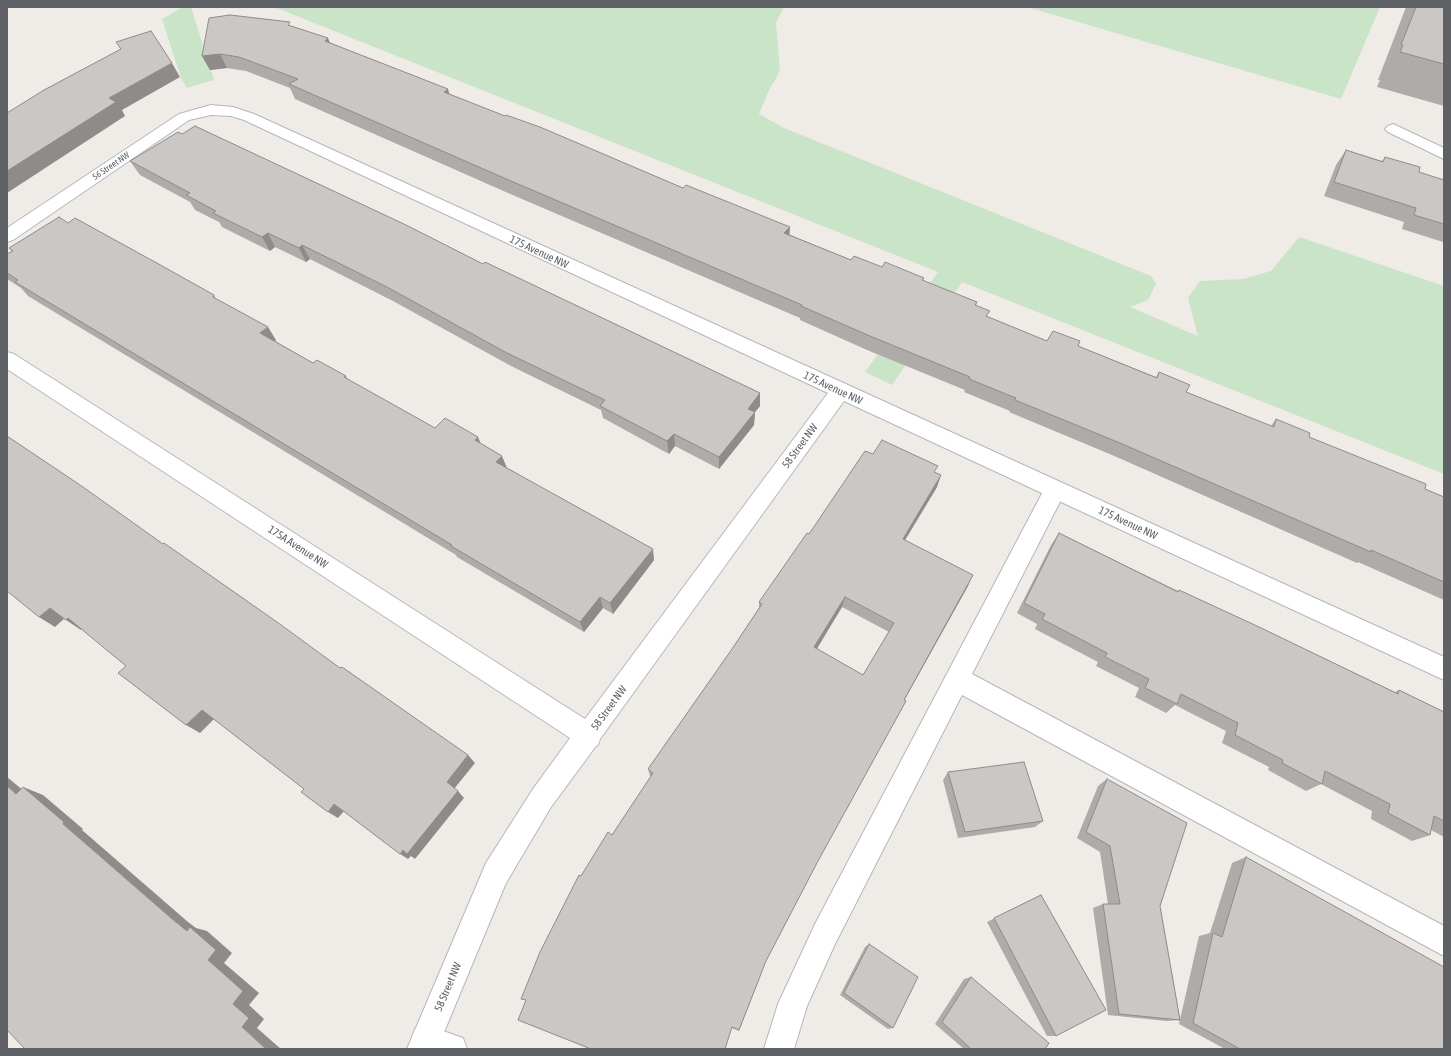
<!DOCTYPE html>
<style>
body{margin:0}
#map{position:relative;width:1451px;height:1056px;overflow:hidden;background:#efece7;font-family:"Asap Condensed",sans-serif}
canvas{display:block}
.frame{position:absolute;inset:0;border:8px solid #5e6266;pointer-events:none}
</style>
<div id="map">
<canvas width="1451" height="1056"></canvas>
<div class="frame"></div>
</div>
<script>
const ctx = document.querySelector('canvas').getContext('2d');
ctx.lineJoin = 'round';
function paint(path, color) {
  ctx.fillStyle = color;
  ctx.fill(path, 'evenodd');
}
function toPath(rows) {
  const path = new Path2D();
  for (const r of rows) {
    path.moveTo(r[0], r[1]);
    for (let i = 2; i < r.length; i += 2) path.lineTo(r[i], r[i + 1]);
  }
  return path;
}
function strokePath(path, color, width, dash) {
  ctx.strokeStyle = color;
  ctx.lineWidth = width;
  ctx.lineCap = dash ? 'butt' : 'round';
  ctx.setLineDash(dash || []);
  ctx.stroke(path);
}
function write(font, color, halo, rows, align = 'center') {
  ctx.font = font + ' "Asap Condensed",sans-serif';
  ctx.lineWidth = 3.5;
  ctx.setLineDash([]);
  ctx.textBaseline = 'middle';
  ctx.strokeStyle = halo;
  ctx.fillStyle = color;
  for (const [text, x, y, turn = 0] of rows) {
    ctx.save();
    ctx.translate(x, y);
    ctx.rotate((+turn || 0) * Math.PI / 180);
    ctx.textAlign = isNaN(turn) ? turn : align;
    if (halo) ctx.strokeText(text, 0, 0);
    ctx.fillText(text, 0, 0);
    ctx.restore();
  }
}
const green = toPath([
 [183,7,191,7,214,80,187,88,181,78,162,19],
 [274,7,784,7,776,23,780,71,769,90,759,114,784,128,1151,276,1156,284,1148,300,1130,307,1198,336,1188,298,1200,281,1243,279,1271,271,1299,237,1444,286,1444,474,962,282,892,385,865,372,938,272],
 [1027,7,1380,7,1341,99]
]);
const lane = toPath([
 [1055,481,1063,484,1066,490,972,674,1444,926,1444,956,962,695,835,944,807,1006,794,1049,764,1049,778,1004,815,924,1047,484,1055,481],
 [426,1025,463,1038,467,1049,415,1049,411,1040,415,1029,426,1025]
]);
const street = toPath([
 [211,105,233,107,254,114,1444,657,1444,680,844,401,600,739,598,745,596,746,551,807,506,883,437,1049,407,1049,486,863,533,789,570,738,7,369,7,352,14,354,585,719,828,393,244,120,231,116,211,115,189,120,13,240,7,242,7,228,179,114,211,105],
 [1393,124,1444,148,1444,159,1388,132,1385,129,1388,126,1393,124]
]);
const wall = toPath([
 [1406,7,1444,7,1444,106,1377,87,1380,80,1378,80],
 [292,26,449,94,851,260,924,278,923,281,977,302,976,306,987,317,1047,341,1078,346,1156,377,1159,372,1186,392,1271,426,1276,419,1309,437,1425,489,1444,497,1444,600,1358,562,1357,563,1112,455,1009,412,1010,411,964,392,965,390,867,350,800,320,800,318,508,193,295,99,290,88,246,71,227,68,210,70,202,56],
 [1346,150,1382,161,1385,157,1419,172,1444,180,1444,240,1443,242,1402,229,1404,222,1324,196,1336,165],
 [130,161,483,264,760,393,760,406,755,412,754,425,719,469,675,446,669,454,603,418,601,410,511,366,393,301,310,259,306,262,275,247,270,251,222,227,219,222,195,210,190,202,140,175],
 [68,223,214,295,216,299,276,340,275,341,313,363,346,376,348,380,435,428,480,443,506,467,654,560,613,614,603,608,584,632,457,557,456,555,28,296,21,288,7,279,7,254,12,251,9,248],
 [873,454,935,472,937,487,905,540,968,586,904,700,906,701,901,709,815,866,765,963,739,1031,732,1028,581,876,612,835,651,777,650,776,648,769,732,649,759,608,759,602,809,534],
 [842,607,889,632,863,675,817,649],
 [1059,533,1178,591,1179,590,1395,692,1399,690,1444,712,1444,837,1431,830,1430,835,1412,841,1371,819,1372,811,1321,784,1306,791,1268,770,1269,767,1222,743,1226,731,1175,705,1166,713,1135,697,1139,688,1096,666,1098,662,1035,629,1037,624,1017,613,1051,545],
 [948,772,1043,821,1035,827,958,838,943,780],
 [1107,779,1160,906,1180,1020,1166,1021,1108,1015,1093,908,1103,904,1108,904,1100,852,1077,838,1098,786],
 [1246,857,1444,1049,1225,1049,1179,1024,1199,936,1210,933,1232,863],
 [1041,895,1056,1036,1047,1036,987,922],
 [869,944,893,1028,888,1029,840,995,865,947],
 [971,977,1045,1049,964,1049,935,1024,964,979]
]);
const shadedWall = toPath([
 [328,38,334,52,325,41],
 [220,54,227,68,210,70,202,56],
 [172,63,180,77,122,110,125,116,7,193,7,171,109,98],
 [448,89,452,103,444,92],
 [790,227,789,241,784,233],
 [268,233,275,247,270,251,262,237],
 [302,245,310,259,306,262,299,248],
 [268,327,276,340,268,346,260,333],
 [760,393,760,406,755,412,754,425,719,469,719,457,748,409],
 [674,434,675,446,669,454,667,441],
 [478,437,483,449,475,440],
 [502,456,507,468,496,462],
 [941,475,937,487,899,550,903,539],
 [653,549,654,560,613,614,610,603],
 [973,575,968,586,900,708,904,700],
 [600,597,603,608,584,632,580,622],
 [845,597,842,607,812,656,814,647],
 [50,608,65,618,55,627,39,617],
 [68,618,83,628,81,630,66,620],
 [202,710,215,718,200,733,186,725],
 [468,755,475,763,454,789,447,782],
 [7,777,36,801,16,794,7,786],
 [23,787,43,795,83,829,82,830,188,922,196,928,207,931,232,953,224,963,259,993,249,1005,264,1019,257,1028,281,1049,266,1049,242,1027,233,1004,208,960,187,931,171,918,63,824],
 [458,791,464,798,415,859,411,856,408,859,400,854],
 [334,804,344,811,338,818,328,812]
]);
const building = toPath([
 [1416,7,1444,7,1444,64,1400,52,1403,45,1401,45,1416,7],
 [230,15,290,22,288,25,328,38,325,41,448,89,444,92,505,116,506,115,540,127,683,188,686,185,790,227,784,233,851,260,854,256,882,267,885,262,924,278,922,280,977,302,975,305,990,311,986,316,1047,341,1053,331,1080,341,1078,346,1157,378,1159,372,1190,385,1186,392,1274,427,1276,419,1310,433,1309,437,1426,484,1425,489,1444,497,1444,582,1371,550,1371,552,1120,443,1015,400,1016,398,969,379,970,377,870,336,801,306,802,305,504,178,289,84,298,79,239,57,220,54,202,56,209,18,230,15],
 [151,31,172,63,109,98,116,102,7,171,7,113,44,90,121,49,116,42,151,31],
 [195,126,406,225,483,264,485,262,760,393,748,409,755,412,719,457,674,434,667,441,600,406,605,400,507,353,387,287,302,245,299,248,268,233,262,237,213,213,216,211,186,195,190,193,130,161,178,132,182,134,195,126],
 [1346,150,1383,162,1385,157,1420,167,1419,172,1444,180,1444,224,1414,215,1416,208,1334,182,1346,150],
 [59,217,68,223,75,218,164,267,214,295,213,297,268,327,260,333,313,363,317,360,346,376,344,377,435,428,445,418,478,437,475,440,502,456,496,462,653,549,610,603,600,597,580,622,451,546,452,545,15,282,18,280,7,273,7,254,13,251,9,248,59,217],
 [7,436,83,487,163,544,164,543,277,622,340,668,342,667,468,755,447,782,458,791,407,854,403,850,400,854,334,804,328,812,301,792,304,789,202,710,186,725,118,673,126,666,68,618,66,620,50,608,39,617,7,591,7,436],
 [882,440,938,466,934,472,941,475,903,539,973,575,904,700,906,701,818,861,766,961,739,1030,732,1027,725,1049,591,1049,518,1020,526,1000,521,999,540,952,579,875,581,876,608,832,612,835,653,773,648,769,732,649,762,604,759,602,807,533,809,534,865,451,873,454,882,440],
 [845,597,894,623,863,675,814,647,845,597],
 [1059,533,1178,592,1179,590,1257,626,1398,694,1399,690,1444,712,1444,821,1434,816,1430,835,1388,813,1390,804,1325,771,1322,784,1282,763,1283,760,1235,735,1238,723,1181,694,1177,704,1145,688,1149,679,1105,657,1107,653,1042,619,1045,614,1024,603,1059,533],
 [1024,762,1043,821,965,832,948,772,1024,762],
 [1107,779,1187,823,1160,906,1180,1020,1119,1014,1103,904,1120,904,1110,846,1086,832,1107,779],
 [7,786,16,794,23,787,64,822,63,824,171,918,187,931,190,927,216,950,208,960,243,991,233,1004,249,1018,242,1027,266,1049,25,1049,7,1030,7,786],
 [1246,857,1444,967,1444,1049,1240,1049,1193,1023,1213,933,1222,937,1246,857],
 [1041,895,1106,1010,1056,1036,994,918,1041,895],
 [869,944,918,977,893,1028,844,993,869,944],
 [971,977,1049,1043,1045,1049,971,1049,942,1022,971,977]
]);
const farStreetnames = [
 ["56 Street NW",111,166,-34]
];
const streetNames = [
 ["175 Avenue NW",539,252,25],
 ["175 Avenue NW",833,388,25],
 ["58 Street NW",800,446,-54],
 ["175 Avenue NW",1128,523,25],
 ["175A Avenue NW",298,547,33],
 ["58 Street NW",609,708,-54],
 ["58 Street NW",448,987,-67]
];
paint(green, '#c9e4c6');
strokePath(lane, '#b4b7ba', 2);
strokePath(street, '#b4b7ba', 2);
paint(lane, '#fff');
paint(street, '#fff');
paint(wall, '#afaba9');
paint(shadedWall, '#8e8b89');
paint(building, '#cbc7c4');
strokePath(building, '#8e8b89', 1);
write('9px', '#5e6266', '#fff', farStreetnames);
write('11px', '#5e6266', '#fff', streetNames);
</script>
